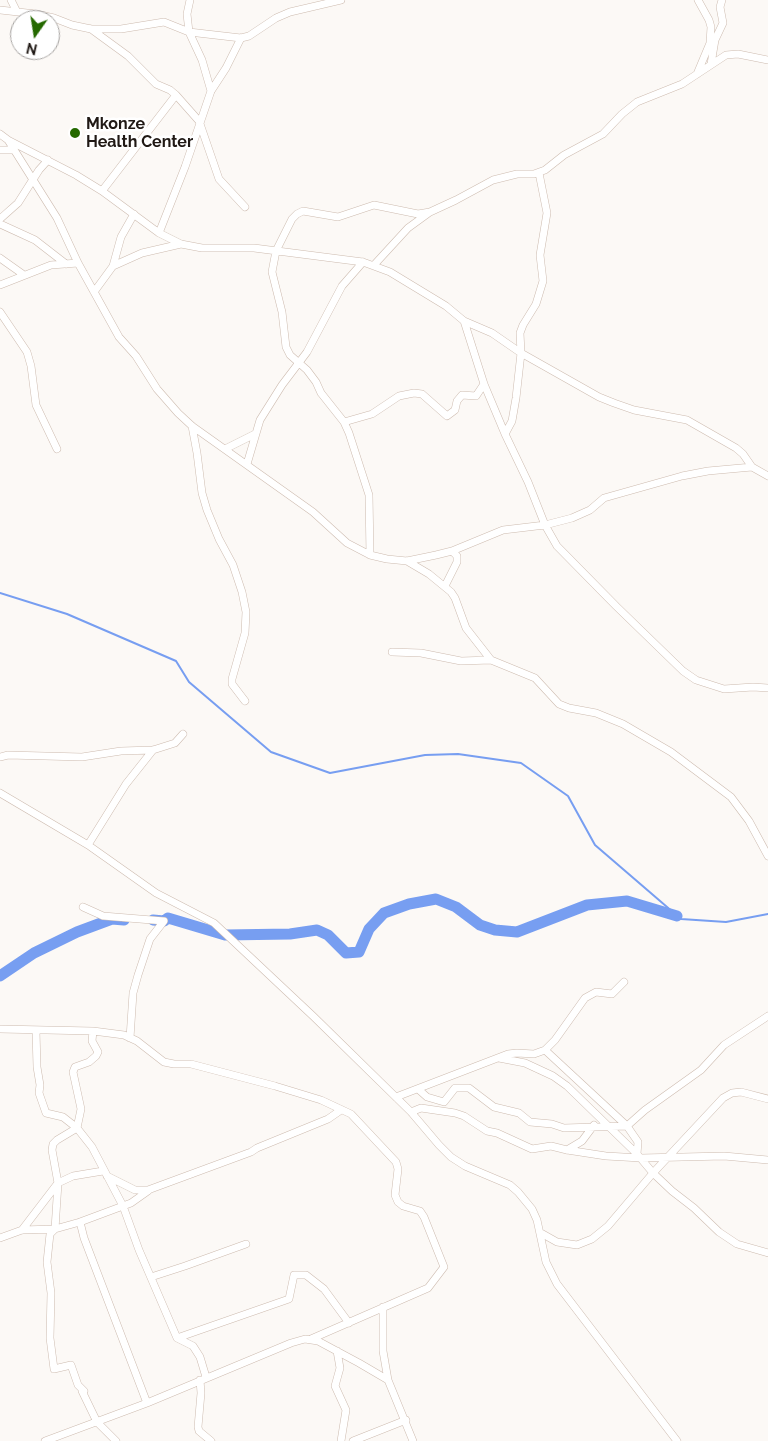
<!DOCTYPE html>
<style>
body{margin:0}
#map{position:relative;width:768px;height:1441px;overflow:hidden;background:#fcf9f6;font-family:Raleway,sans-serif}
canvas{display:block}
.north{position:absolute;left:10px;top:10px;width:50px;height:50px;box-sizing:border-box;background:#fff;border:1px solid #a6a3a1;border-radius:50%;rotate:193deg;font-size:14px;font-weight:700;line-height:20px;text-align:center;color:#201915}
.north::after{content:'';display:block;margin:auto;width:18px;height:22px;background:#256900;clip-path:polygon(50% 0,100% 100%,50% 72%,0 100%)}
</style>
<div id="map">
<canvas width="768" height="1441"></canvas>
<div class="north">N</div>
</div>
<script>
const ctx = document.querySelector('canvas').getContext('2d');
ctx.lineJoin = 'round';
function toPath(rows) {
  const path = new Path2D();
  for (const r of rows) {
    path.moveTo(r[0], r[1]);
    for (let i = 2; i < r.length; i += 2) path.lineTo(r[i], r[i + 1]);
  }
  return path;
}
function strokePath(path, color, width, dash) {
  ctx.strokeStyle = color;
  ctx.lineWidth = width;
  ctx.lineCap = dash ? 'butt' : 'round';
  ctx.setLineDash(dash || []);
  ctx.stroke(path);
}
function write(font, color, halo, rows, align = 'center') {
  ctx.font = font + ' Raleway,sans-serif';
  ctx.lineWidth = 5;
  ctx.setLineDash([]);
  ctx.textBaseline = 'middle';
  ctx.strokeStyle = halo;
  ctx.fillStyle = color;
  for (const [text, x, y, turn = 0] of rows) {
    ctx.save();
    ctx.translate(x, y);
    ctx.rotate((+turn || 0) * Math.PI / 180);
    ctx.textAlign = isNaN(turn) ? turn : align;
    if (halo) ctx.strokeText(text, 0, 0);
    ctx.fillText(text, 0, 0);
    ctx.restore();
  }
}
const stream = toPath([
 [0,593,67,614,176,661,189,682,271,752,330,773,425,755,458,754,521,763,568,796,595,845,681,919,726,922,768,914]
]);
const river = toPath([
 [153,920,164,921,168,918,225,935,290,934,317,930,328,935,346,953,359,952,369,929,384,913,409,904,436,899,456,907,480,925,495,930,517,932,587,905,627,901,677,916],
 [0,976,34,953,77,932,112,919,124,920]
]);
const minor = toPath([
 [11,0,16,10],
 [190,0,187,14,189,32,202,60,211,91],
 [0,10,36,14,54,18,72,25,91,29,121,29,164,22,189,32,241,38,249,36,276,18,290,12,341,0],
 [91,29,128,56,156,84,170,90,176,95,199,121,219,179,245,207],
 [711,64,715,40,723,23,720,7,722,0],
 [697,74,710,43,711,27,709,20,698,0],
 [0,134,8,140,76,175,102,191,159,233,181,244,202,248,254,248,363,262,390,272,446,306,464,321,484,384,505,434,528,482,545,525,557,546,616,606,683,671,696,680,724,689,753,687,768,688],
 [8,140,57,218,78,263,119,337,136,356,157,389,178,413,192,426,313,512,347,543,370,555,387,559,407,561,436,555,452,551,503,530,545,525,572,518,590,510,604,498,682,476,708,471,752,467,768,476],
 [0,150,14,150],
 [102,191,176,95],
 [0,219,18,203,39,170,48,160],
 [0,224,35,240,66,264],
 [159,233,185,167,211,91,226,68,241,38],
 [0,258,24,275],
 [374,265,408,228,430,212],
 [113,266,121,237,134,214],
 [0,285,51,265,78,263],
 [94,292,113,266,142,253,181,244],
 [0,312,27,352,31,366,36,405,57,449],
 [464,321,492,333,521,353,599,397,614,403,634,410,687,420,736,448,743,454,752,467],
 [344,422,372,414,399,396,414,393,422,394,447,416,455,410,457,401,462,395,476,396,484,384],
 [192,426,197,453,202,493,207,510,219,539,233,565,242,592,246,612,245,633,232,679,232,684,245,701],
 [505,434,512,421,516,398,521,353,520,333,523,325,536,304,543,281,540,255,547,213,539,173],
 [225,449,255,434],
 [247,464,260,420,282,385,307,352,342,286,363,262],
 [370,555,369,495,349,433,344,422,321,393,316,382,307,370,290,355,286,347,282,312,272,272,276,251,292,219,297,214,303,211,338,217,374,205,418,214,430,212,456,200,493,180,517,174,534,174,545,170,564,155,603,134,622,114,637,102,682,84,726,55,738,54,768,60],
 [407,561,429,574,451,592,455,598,466,628,491,660],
 [445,586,457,562,457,556,452,551],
 [392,652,421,653,461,661,491,660,535,678,559,704,569,708,596,713,623,724,671,752,731,797,749,821,768,856],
 [0,757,8,755,82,757,121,751,153,750,175,743,183,734],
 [0,793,88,845,156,893,214,923,314,1017,411,1112,439,1145,451,1157,465,1166,510,1185,518,1192,532,1209,537,1220,546,1262,557,1284,677,1441],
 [88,845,126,784,153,750],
 [83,907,103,916,164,921,150,939,138,975,133,993,130,1038],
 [0,1029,93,1031,124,1035,137,1041,164,1062,174,1064,191,1064,275,1086,321,1100,351,1114,396,1162,398,1169,395,1195,398,1202,403,1206,420,1211,424,1217,444,1267,428,1288,311,1339],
 [36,1031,37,1067,40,1085,39,1093,46,1113,63,1117,77,1128,92,1147,123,1206,139,1250,177,1338,193,1346,200,1357,206,1377],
 [93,1031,92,1041,98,1052,96,1056,89,1062,75,1067,73,1072,81,1109,77,1128,57,1140,53,1144,52,1150,58,1183,55,1229,50,1234,47,1262,51,1293,50,1338,54,1369,71,1365,78,1385,84,1391,82,1391,97,1422,116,1441],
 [545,1050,627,1126,638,1142,637,1154],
 [499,1058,525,1063,553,1076,567,1086,637,1154,653,1173,672,1191,694,1208,719,1232,737,1244,768,1253],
 [418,1089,427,1097,444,1102,455,1088,469,1088,494,1107,519,1113,530,1122,552,1124,564,1128,627,1126,645,1110,701,1070,724,1045,768,1016],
 [396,1097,508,1054,517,1053,534,1054,545,1050,555,1040,585,998,596,992,612,994,624,982],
 [411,1112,421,1108,455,1113,464,1116,487,1131,497,1133,532,1149,551,1146,567,1150,606,1156,641,1158,724,1156,768,1160],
 [567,1150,582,1141,594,1125],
 [107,1176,135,1190,148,1190,251,1152,257,1148,328,1119,341,1110],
 [80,1222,84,1238,147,1403],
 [22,1230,58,1183,73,1176,103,1171],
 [541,1233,557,1242,577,1245,592,1239,608,1226,653,1173,723,1098,732,1093,741,1092,768,1099],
 [0,1238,22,1230,55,1229,80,1222,131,1203,148,1191],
 [151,1277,185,1266,246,1244],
 [383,1307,383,1351,388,1380,413,1441],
 [177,1338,289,1299,294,1275,306,1275,324,1289,349,1323],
 [337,1351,340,1368,335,1386,346,1410,341,1441],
 [200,1380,201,1393,198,1427,199,1431,211,1441],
 [45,1441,147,1403,291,1343,305,1339,318,1341,359,1363,388,1380],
 [353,1441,406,1420]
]);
const markers = [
 [75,133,6,"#256900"]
];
const poiNames = [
 ["Mkonze",86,124],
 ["Health Center",86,142]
];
strokePath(stream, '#779ef1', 2);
strokePath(river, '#779ef1', 11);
strokePath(minor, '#cdbbaf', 8);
strokePath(minor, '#fff', 7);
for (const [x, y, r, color] of markers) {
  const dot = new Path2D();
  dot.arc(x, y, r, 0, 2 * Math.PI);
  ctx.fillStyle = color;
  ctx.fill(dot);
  strokePath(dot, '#fff', 2);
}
write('bold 16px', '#201915', '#fff', poiNames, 'left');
</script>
